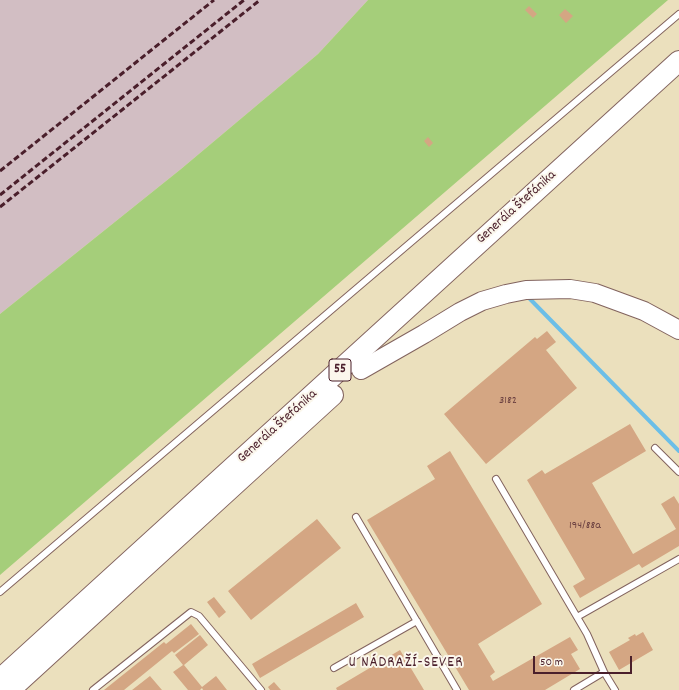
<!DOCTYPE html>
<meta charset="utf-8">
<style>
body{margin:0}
#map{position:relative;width:679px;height:690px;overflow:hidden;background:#ebe0bd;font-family:Dekko,sans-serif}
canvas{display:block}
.scale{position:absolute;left:533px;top:656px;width:99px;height:18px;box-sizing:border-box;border:2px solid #4a1f2b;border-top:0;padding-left:5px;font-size:12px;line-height:14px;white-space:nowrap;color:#4a1f2b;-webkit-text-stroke:3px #fbf7ec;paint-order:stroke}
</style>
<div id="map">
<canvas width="679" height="690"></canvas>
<div class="scale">50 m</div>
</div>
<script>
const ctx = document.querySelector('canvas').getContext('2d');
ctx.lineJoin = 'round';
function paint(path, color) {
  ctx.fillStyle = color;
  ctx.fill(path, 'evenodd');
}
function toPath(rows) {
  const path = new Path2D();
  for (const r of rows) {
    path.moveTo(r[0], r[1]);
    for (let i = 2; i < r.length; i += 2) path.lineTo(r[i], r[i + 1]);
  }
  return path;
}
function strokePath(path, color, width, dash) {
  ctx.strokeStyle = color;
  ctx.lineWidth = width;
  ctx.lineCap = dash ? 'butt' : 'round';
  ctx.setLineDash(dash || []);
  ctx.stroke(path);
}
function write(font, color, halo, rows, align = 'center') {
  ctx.font = font + ' Dekko,sans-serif';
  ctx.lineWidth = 4;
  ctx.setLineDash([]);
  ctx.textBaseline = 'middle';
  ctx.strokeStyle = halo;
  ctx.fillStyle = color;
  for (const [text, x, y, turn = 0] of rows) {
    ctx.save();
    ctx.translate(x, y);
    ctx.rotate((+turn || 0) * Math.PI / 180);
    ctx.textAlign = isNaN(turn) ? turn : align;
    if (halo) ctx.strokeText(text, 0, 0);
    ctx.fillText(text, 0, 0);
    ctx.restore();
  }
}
const industrial = toPath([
 [0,0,368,0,318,54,181,169,0,314]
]);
const green = toPath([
 [368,0,668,0,0,575,0,314,181,169,318,54]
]);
const stream = toPath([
 [530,299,679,451]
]);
const building = toPath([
 [529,6,537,14,533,18,525,10],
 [565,9,573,16,566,23,559,15],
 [428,137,433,143,429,147,424,141],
 [547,331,556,342,546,350,577,388,486,464,444,414,535,337,537,339],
 [630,424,646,451,592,483,633,554,676,529,661,504,674,496,679,504,679,546,642,568,639,564,580,598,573,586,585,579,527,480,542,470,545,474],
 [450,451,542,604,478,644,495,672,490,676,493,681,570,637,578,650,571,654,580,669,545,690,469,690,367,520,435,479,427,466],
 [317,519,341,548,251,620,228,591],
 [214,597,226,612,219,618,207,602],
 [356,603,364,617,260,678,252,664],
 [191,624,199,634,174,653,172,651,124,690,104,690,164,642,166,644],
 [643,632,653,650,619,670,609,652,630,640,628,638,635,634,636,636],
 [200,635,208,645,184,665,202,687,216,676,227,690,203,690,202,688,200,690,188,690,173,672,183,665,175,655],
 [400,650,424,690,337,690,336,688],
 [150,676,162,690,132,690],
 [274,682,281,690,270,690,268,687]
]);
const lane = toPath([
 [655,448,679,472],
 [496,479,587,634,604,672],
 [356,517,457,690],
 [0,592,679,14],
 [577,617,679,559],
 [334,668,417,621],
 [93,690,191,612,199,616,261,690],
 [574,690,604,672,615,690]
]);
const secondary = toPath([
 [361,370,424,334,460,312,482,301,506,294,526,290,570,289,595,293,644,311,679,330]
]);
const primary = toPath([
 [0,679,679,61],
 [10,690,333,395]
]);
const rail = toPath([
 [0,171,214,0],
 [0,195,244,0],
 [0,207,260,0]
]);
const numberNames = [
 ["3182",508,401],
 ["194/88a",585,526]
];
const shields = [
 [340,370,22]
];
const shieldNames = [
 ["55",340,370]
];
const streetNames = [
 ["Generála Štefánika",517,208,-42],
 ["Generála Štefánika",278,427,-42]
];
const neighbourhoodNames = [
 ["U NÁDRAŽÍ-SEVER",406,664]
];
paint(industrial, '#d2bec3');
paint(green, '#a5ce7a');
strokePath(stream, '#6bbee7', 4);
paint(building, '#d4a683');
strokePath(lane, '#82635e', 8);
strokePath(secondary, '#82635e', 20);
strokePath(primary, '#82635e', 22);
strokePath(lane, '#fff', 6);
strokePath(secondary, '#fff', 18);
strokePath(primary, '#fff', 20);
strokePath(rail, '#4a1f2b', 3, [6, 3]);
write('12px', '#6c4141', null, numberNames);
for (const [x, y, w] of shields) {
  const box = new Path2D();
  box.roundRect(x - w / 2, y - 11, w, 22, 3);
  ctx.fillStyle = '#fbf7ec';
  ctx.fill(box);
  strokePath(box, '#4a1f2b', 1);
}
write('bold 13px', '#4a1f2b', null, shieldNames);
write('14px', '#4a1f2b', '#fbf7ec', streetNames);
ctx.letterSpacing = '1px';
write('15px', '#4a1f2b', '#fbf7ec', neighbourhoodNames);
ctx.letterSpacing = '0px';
</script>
